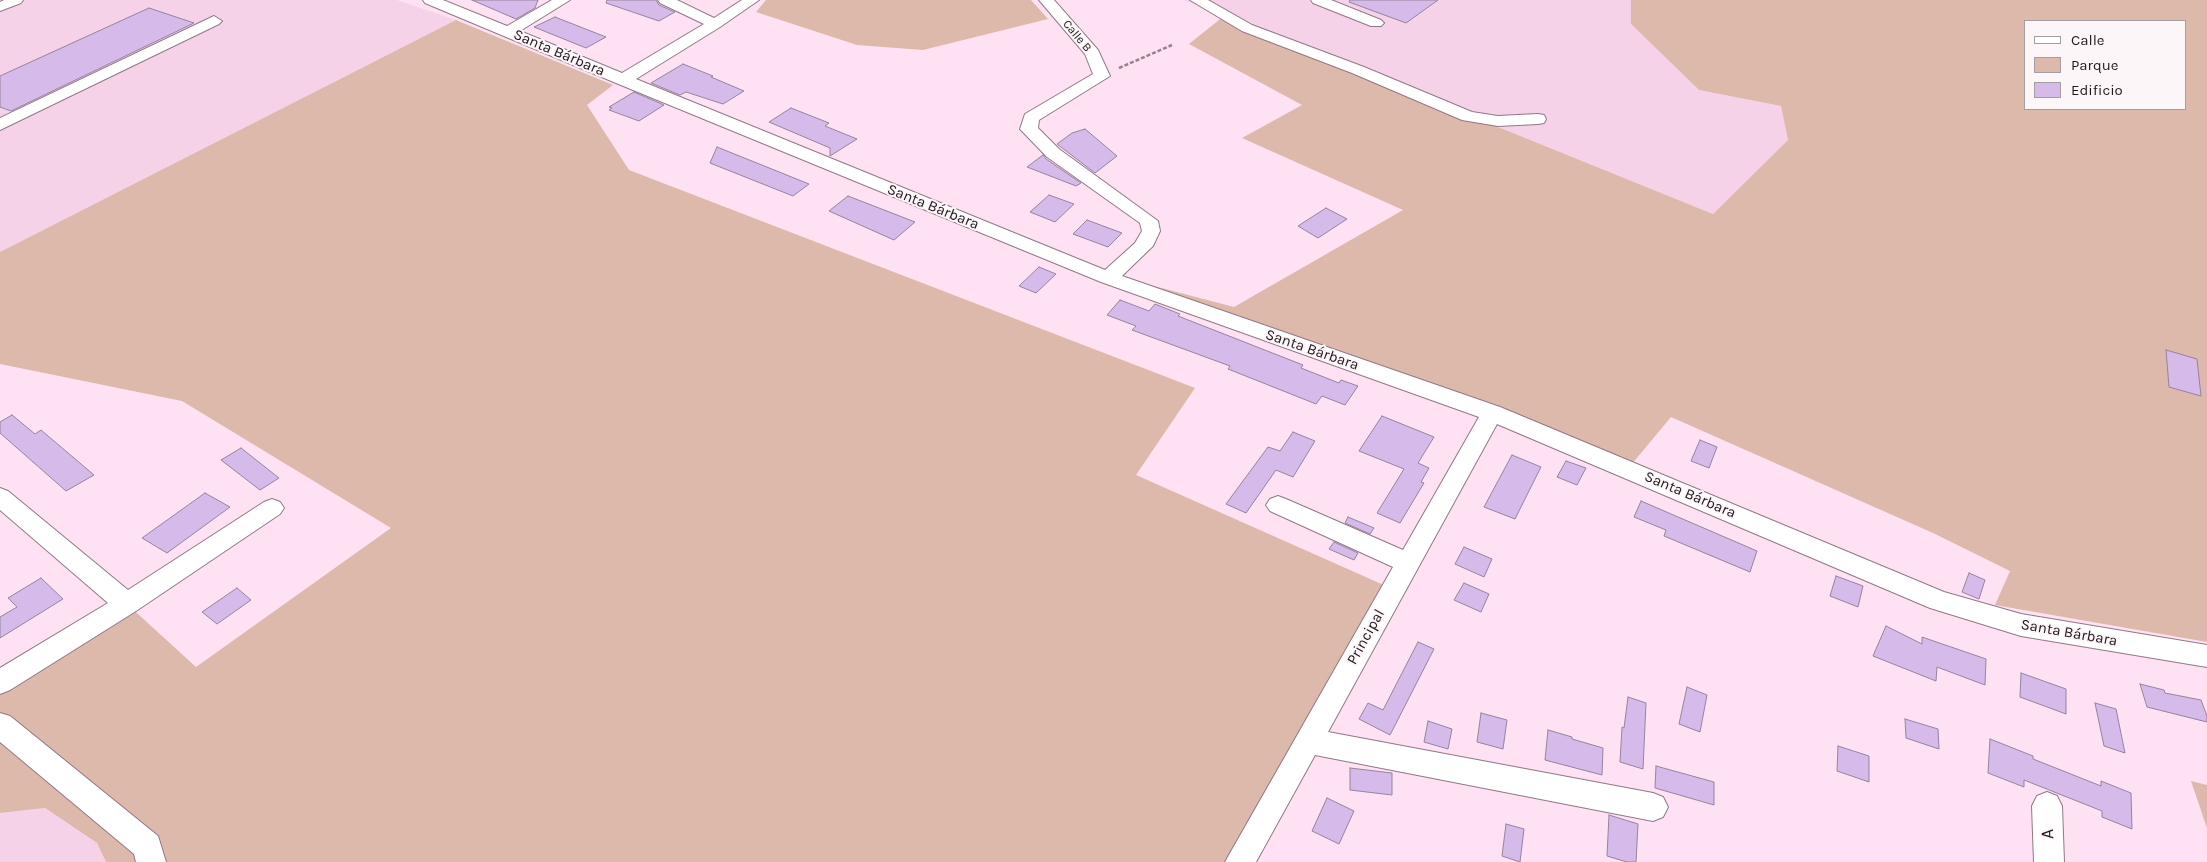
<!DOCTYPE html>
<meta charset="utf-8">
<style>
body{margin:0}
#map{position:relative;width:2207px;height:862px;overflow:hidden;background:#fee1f2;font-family:Karla,sans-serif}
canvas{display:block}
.legend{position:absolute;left:2024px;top:20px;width:162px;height:90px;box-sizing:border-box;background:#fcf6f9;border:1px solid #a49da1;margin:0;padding:6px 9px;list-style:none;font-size:15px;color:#21171d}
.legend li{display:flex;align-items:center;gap:10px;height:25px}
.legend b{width:25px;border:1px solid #a49da1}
</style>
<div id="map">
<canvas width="2207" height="862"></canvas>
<ul class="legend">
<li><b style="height:6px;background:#fff"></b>Calle</li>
<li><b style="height:14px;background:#ddb9ac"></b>Parque</li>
<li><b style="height:14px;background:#d6bae9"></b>Edificio</li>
</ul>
</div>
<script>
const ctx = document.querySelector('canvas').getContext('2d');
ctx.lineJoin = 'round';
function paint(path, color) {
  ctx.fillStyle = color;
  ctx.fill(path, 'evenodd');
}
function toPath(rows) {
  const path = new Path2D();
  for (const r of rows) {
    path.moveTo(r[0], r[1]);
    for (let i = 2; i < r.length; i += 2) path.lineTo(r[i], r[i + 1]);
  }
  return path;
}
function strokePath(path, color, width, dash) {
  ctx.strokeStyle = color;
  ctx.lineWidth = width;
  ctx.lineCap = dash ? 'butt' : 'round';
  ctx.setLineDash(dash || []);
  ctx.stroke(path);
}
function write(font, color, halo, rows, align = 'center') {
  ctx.font = font + ' Karla,sans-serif';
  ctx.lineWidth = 4;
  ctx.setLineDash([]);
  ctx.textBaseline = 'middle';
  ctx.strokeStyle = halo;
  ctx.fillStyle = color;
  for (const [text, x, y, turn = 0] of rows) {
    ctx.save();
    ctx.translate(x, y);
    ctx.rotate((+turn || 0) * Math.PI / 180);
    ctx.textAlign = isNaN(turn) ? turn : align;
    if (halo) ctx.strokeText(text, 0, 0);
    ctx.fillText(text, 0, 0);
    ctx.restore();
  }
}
const built = toPath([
 [0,0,397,0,456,20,0,252],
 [1184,0,1631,0,1631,24,1699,90,1781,106,1788,140,1713,214],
 [45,808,97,843,106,862,0,862,0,813]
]);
const green = toPath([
 [766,0,1031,0,1048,19,923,50,857,45,756,12],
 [1631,0,2207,0,2207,642,1995,605,2010,571,1933,533,1671,417,1626,471,1131,280,1234,307,1403,210,1242,138,1302,105,1189,44,1224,16,1713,214,1788,140,1781,106,1699,90,1631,24],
 [2026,21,2186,21,2186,109,2026,109],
 [456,20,613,85,587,105,629,170,1195,388,1136,475,1386,586,1234,862,106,862,97,843,45,808,0,813,0,690,127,604,196,667,391,528,182,401,0,364,0,252],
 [2191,781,2207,785,2207,828]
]);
const building = toPath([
 [472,0,538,0,535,8,516,19,472,0],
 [607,0,656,0,659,5,675,12,659,21,606,3,607,0],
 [1350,0,1438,0,1406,23,1349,2,1350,0],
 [149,8,194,23,11,111,0,107,0,76,149,8],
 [555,17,606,37,586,48,534,27,555,17],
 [683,64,713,76,711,77,744,91,723,104,686,92,680,95,651,83,683,64],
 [634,92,664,105,639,121,609,110,612,108,609,107,634,92],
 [791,108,829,123,825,126,857,139,830,156,830,148,769,122,791,108],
 [1085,129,1117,156,1095,173,1057,144,1072,133,1085,129],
 [717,147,809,184,793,196,710,163,717,147],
 [1043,155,1046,159,1081,183,1076,186,1027,167,1043,155],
 [1049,195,1074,204,1055,222,1030,212,1049,195],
 [848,196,915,222,894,240,829,211,848,196],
 [1326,208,1347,219,1318,238,1298,226,1326,208],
 [1087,220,1122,233,1108,247,1073,234,1087,220],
 [1039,267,1056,274,1036,293,1019,286,1039,267],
 [1120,300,1149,311,1155,304,1180,314,1178,316,1303,365,1301,368,1339,383,1341,380,1358,386,1345,405,1322,396,1316,404,1228,369,1230,366,1132,330,1136,326,1107,315,1120,300],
 [2166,350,2197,359,2201,396,2169,387,2166,350],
 [12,415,35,434,41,430,94,475,66,491,0,433,0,422,12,415],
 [1382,416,1434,437,1418,463,1429,468,1421,482,1424,483,1400,523,1377,513,1404,469,1359,451,1382,416],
 [1293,432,1315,441,1293,477,1276,470,1246,513,1226,504,1268,447,1280,451,1293,432],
 [1700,440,1717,447,1709,468,1691,461,1700,440],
 [241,448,279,478,260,490,221,460,241,448],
 [1512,455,1541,467,1515,519,1484,507,1512,455],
 [1566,461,1586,468,1577,485,1557,477,1566,461],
 [205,493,230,507,167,553,142,538,205,493],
 [1641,501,1757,551,1750,572,1664,536,1666,530,1634,517,1641,501],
 [1348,517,1374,528,1370,534,1345,523,1348,517],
 [1334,542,1358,553,1354,560,1329,549,1334,542],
 [1464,547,1492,559,1484,577,1455,564,1464,547],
 [1969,573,1985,580,1979,599,1962,592,1969,573],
 [1836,576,1863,586,1858,607,1830,596,1836,576],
 [41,578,63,599,0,638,0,617,17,607,8,598,41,578],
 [1464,583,1489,594,1481,612,1454,600,1464,583],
 [237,588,251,600,217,624,202,612,237,588],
 [1886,626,1922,644,1922,637,1986,659,1985,685,1937,667,1936,681,1873,656,1886,626],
 [1418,642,1434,649,1390,735,1359,719,1368,703,1383,710,1418,642],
 [2021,673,2066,689,2066,714,2020,697,2021,673],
 [2140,684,2164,690,2165,693,2201,700,2207,716,2207,722,2147,707,2140,684],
 [1687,687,1707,695,1700,732,1679,724,1687,687],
 [1628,697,1646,703,1643,769,1620,762,1622,727,1624,728,1628,697],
 [2095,703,2116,709,2125,753,2104,746,2095,703],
 [1481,713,1507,720,1503,749,1477,742,1481,713],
 [1905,719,1938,729,1939,749,1906,738,1905,719],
 [1428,721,1452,729,1448,749,1424,742,1428,721],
 [1548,730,1572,737,1572,739,1603,748,1602,775,1545,760,1548,730],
 [1990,739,2033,756,2033,759,2101,786,2101,781,2131,793,2132,829,2102,817,2102,811,2024,780,2024,787,1988,773,1990,739],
 [1838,746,1869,756,1869,782,1837,771,1838,746],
 [1656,766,1714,782,1714,805,1655,788,1656,766],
 [1350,768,1392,773,1392,795,1350,790,1350,768],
 [1327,798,1354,811,1339,844,1312,831,1327,798],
 [1609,815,1638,824,1636,862,1627,862,1607,856,1609,815],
 [1506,824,1524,829,1520,862,1502,856,1506,824]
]);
const path = toPath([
 [1119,68,1172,45]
]);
const minor = toPath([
 [4,0,23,0,21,3,0,11,0,2,4,0],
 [423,0,443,0,507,26,552,0,570,0,520,31,622,73,704,24,660,3,658,0,677,0,714,18,742,0,759,0,720,27,636,79,1105,270,1135,243,1142,231,1140,223,1047,157,1020,129,1025,114,1093,74,1085,54,1039,0,1054,0,1098,50,1110,76,1039,120,1038,128,1059,149,1158,221,1160,231,1153,246,1122,276,1500,407,1944,592,2021,614,2207,645,2207,667,2021,636,1930,608,1497,424,1328,732,1653,793,1663,797,1668,807,1663,817,1653,821,1315,755,1256,862,1225,862,1393,567,1270,511,1266,505,1270,499,1278,496,1286,499,1403,550,1479,417,1101,282,616,83,425,3,423,0],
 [1190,0,1208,0,1252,25,1364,67,1472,112,1498,116,1538,114,1544,115,1546,119,1544,123,1538,124,1498,126,1462,120,1352,73,1242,31,1190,0],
 [1311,0,1331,0,1381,20,1384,23,1381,26,1371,26,1313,3,1311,0],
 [214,16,222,21,219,24,0,130,0,118,214,16],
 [0,488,8,491,128,590,264,502,272,499,280,502,284,508,280,514,136,611,10,690,0,694,0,668,108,603,0,510,0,488],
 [0,713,10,716,158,836,166,862,136,862,134,854,0,742,0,713],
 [2047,792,2057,796,2062,806,2064,862,2034,862,2032,806,2037,796,2047,792]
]);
const farStreetnames = [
 ["Calle B",1077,36,50]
];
const streetNames = [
 ["Santa Bárbara",559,53,23],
 ["Santa Bárbara",933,207,22],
 ["Santa Bárbara",1312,350,19],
 ["Santa Bárbara",1690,495,23],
 ["Santa Bárbara",2069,633,10],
 ["Principal",1366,637,-61]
];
const nearStreetnames = [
 ["A",2048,834,-92]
];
paint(built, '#f6d2e8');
paint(green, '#ddb9ac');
paint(building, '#d6bae9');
strokePath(building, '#93859d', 1);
strokePath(minor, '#917887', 2);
strokePath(path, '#96828e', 2.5, [4, 2]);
paint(minor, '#fff');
write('12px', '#21171d', '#fcf6f9', farStreetnames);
write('15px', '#21171d', '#fcf6f9', streetNames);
write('18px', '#21171d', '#fcf6f9', nearStreetnames);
</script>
